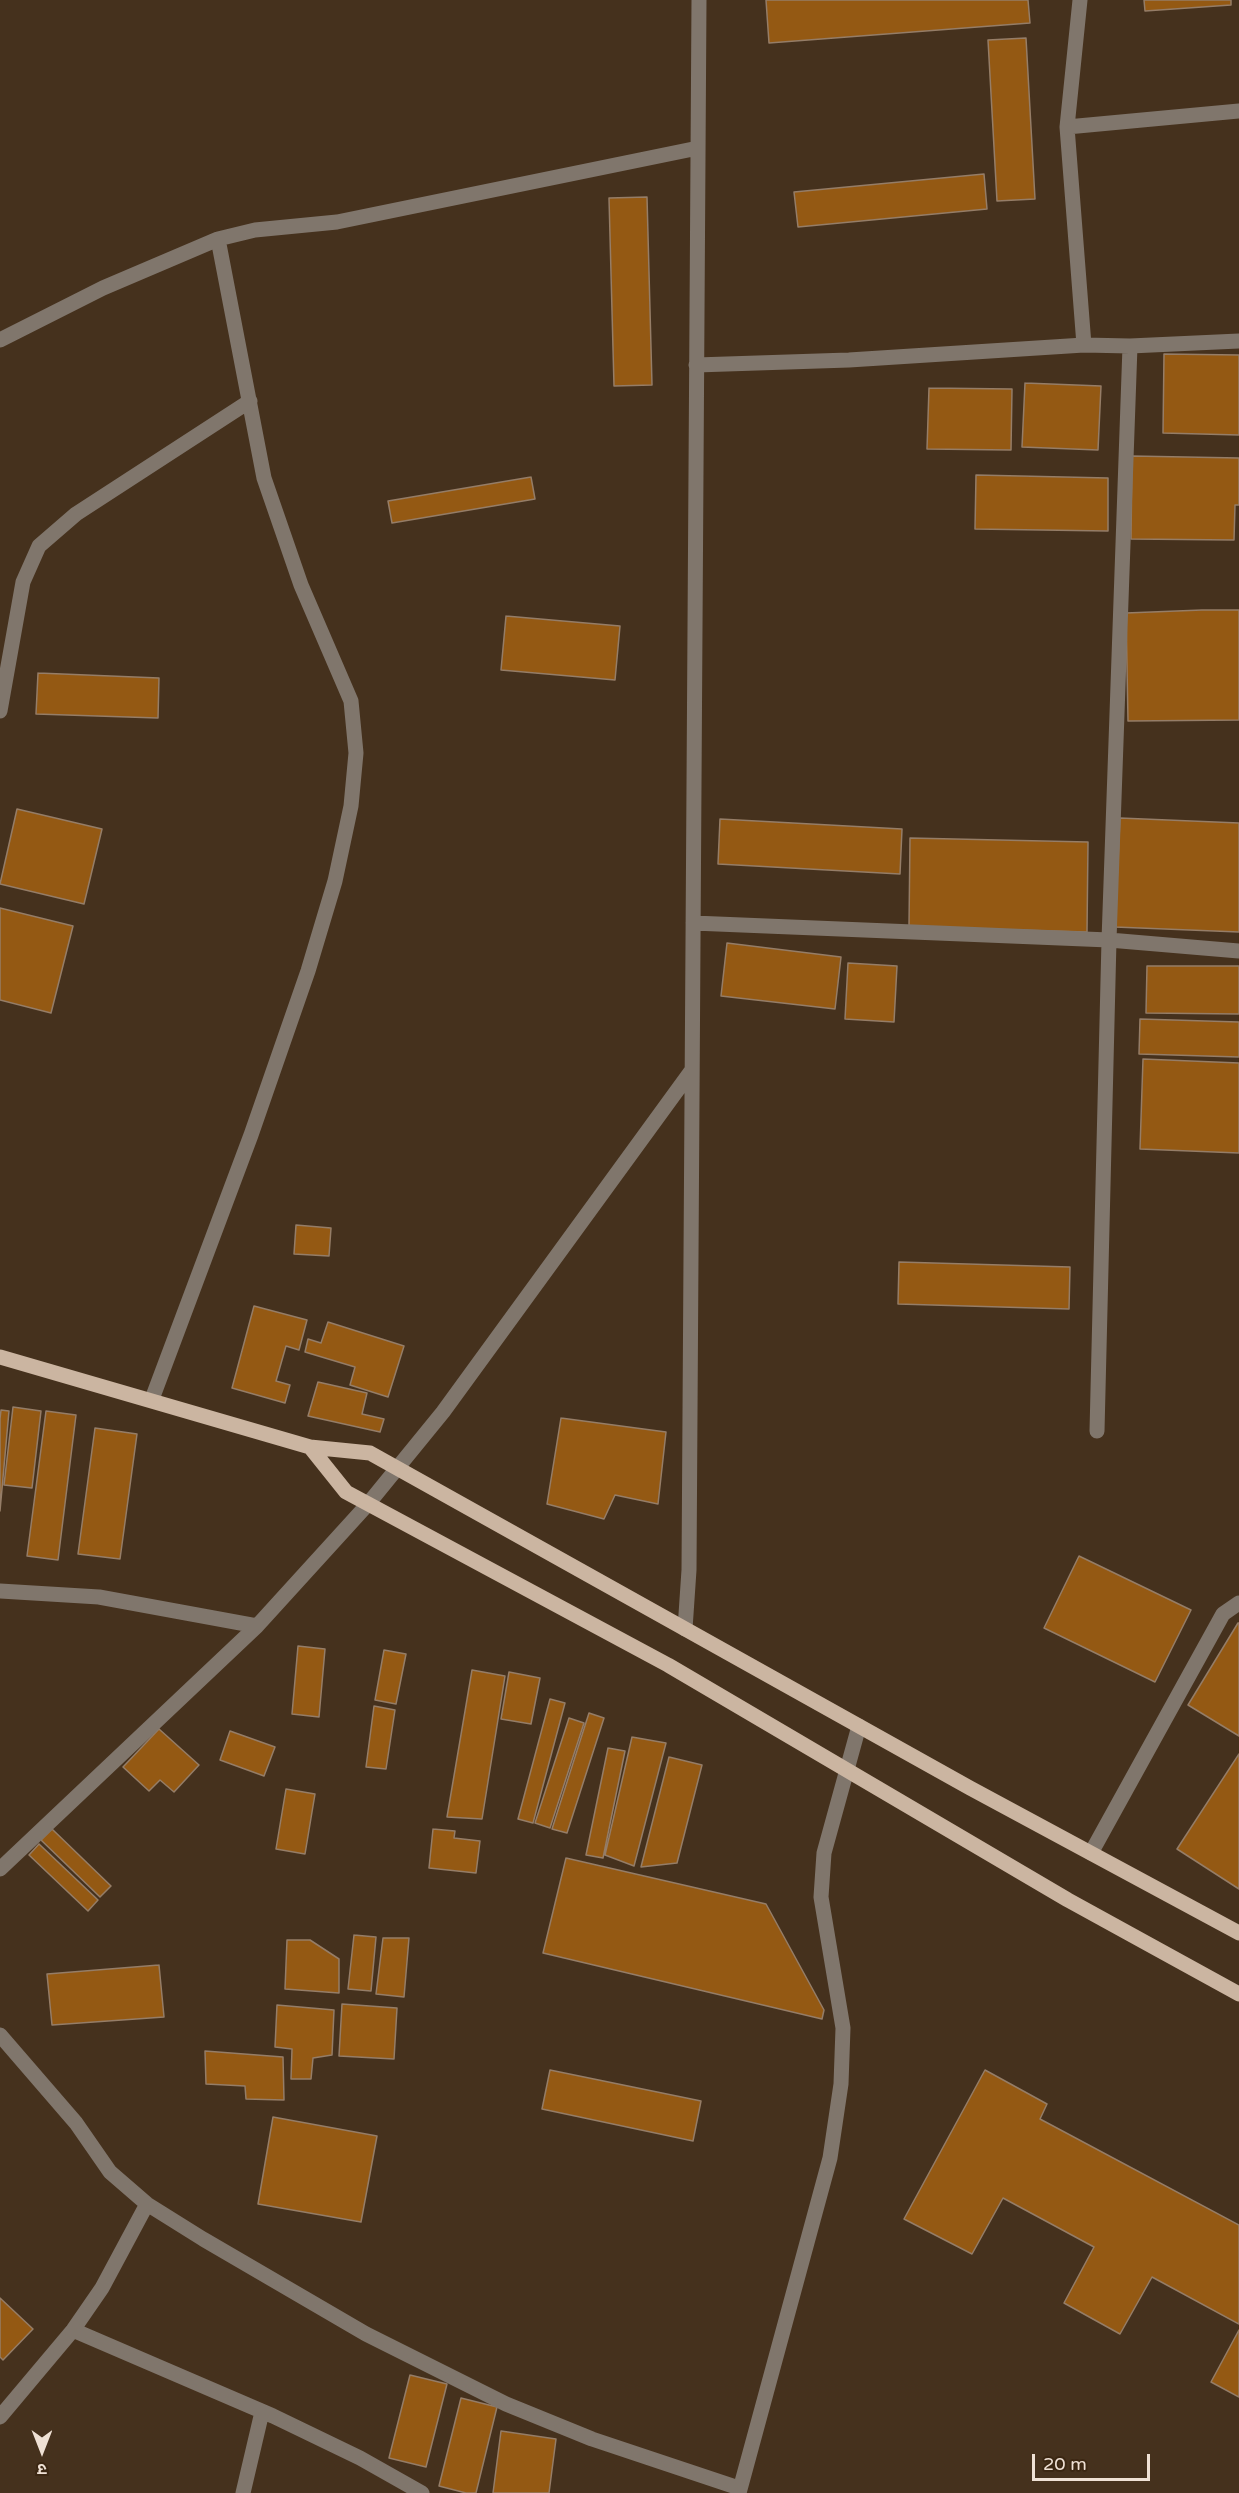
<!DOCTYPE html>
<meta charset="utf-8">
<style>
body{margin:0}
#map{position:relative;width:1239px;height:2493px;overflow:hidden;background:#45311d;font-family:"Varela Round","Noto Sans Devanagari",sans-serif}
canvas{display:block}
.north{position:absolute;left:12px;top:2421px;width:60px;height:60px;-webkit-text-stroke:4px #3b2713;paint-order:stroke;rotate:180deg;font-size:16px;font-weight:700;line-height:24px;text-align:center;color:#efe1d5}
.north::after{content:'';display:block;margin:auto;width:21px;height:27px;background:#efe1d5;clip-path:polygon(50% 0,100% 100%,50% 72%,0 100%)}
.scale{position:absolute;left:1032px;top:2454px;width:118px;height:27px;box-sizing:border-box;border:3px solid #efe1d5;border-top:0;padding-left:8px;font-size:18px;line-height:21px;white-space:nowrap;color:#efe1d5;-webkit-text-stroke:4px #3b2713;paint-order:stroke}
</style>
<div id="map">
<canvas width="1239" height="2493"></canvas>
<div class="north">उ</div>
<div class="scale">20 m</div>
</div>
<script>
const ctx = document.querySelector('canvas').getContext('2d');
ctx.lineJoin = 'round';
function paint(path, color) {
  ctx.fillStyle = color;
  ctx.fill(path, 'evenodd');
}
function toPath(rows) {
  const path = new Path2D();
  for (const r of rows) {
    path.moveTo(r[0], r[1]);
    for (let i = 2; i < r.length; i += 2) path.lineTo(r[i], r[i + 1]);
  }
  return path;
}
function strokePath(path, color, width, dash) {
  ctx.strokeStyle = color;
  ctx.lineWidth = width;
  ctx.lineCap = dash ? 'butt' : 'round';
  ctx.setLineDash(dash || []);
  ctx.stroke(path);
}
const building = toPath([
 [766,0,1028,0,1030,23,769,43,766,0],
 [1144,0,1231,0,1231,5,1145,11,1144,0],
 [1026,38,1035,199,997,201,988,40,1026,38],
 [984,174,987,209,798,227,794,192,984,174],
 [647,197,652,385,614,386,609,198,647,197],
 [1164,354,1239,355,1239,435,1163,433,1164,354],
 [1025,383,1101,386,1098,450,1022,447,1025,383],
 [929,388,1012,389,1011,450,927,449,929,388],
 [1132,456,1239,458,1239,505,1235,505,1234,540,1131,539,1132,456],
 [976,475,1108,478,1108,531,975,529,976,475],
 [531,477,535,499,392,523,388,501,531,477],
 [1202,610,1239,610,1239,720,1128,721,1126,613,1202,610],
 [506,616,620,626,615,680,501,670,506,616],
 [38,673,159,678,158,718,36,714,38,673],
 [17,809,102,829,84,904,0,884,17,809],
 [1120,818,1239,823,1239,932,1115,927,1120,818],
 [720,819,902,829,900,874,718,864,720,819],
 [910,838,1088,842,1087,932,909,927,910,838],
 [0,908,73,926,51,1013,0,1000,0,908],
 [727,943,841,957,835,1009,721,996,727,943],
 [848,963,897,966,894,1022,845,1019,848,963],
 [1147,966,1239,966,1239,1014,1146,1013,1147,966],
 [1140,1019,1239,1022,1239,1057,1139,1054,1140,1019],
 [1143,1059,1239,1063,1239,1153,1140,1149,1143,1059],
 [296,1225,331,1228,329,1256,294,1254,296,1225],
 [899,1262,1070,1267,1069,1309,898,1304,899,1262],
 [254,1306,307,1320,299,1350,286,1346,276,1381,290,1385,285,1403,232,1388,254,1306],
 [328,1322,404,1346,388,1397,350,1385,355,1367,305,1352,308,1339,321,1343,328,1322],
 [318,1382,367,1393,362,1414,384,1419,380,1432,308,1416,318,1382],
 [13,1407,41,1411,32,1488,4,1485,13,1407],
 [1,1410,9,1411,0,1511,0,1419,1,1410],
 [46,1411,76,1415,58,1560,27,1556,46,1411],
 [561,1418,666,1432,658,1504,615,1495,604,1519,547,1504,561,1418],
 [95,1428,137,1434,120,1559,78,1554,95,1428],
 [1079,1556,1191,1610,1155,1682,1044,1628,1079,1556],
 [1238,1623,1239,1623,1239,1736,1188,1705,1238,1623],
 [298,1646,325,1649,319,1717,292,1714,298,1646],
 [384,1650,406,1654,396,1704,375,1700,384,1650],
 [472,1670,505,1676,482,1819,447,1817,472,1670],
 [509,1672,540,1678,531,1724,501,1719,509,1672],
 [550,1699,565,1703,533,1823,518,1819,550,1699],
 [374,1706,395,1710,386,1769,366,1767,374,1706],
 [589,1713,604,1718,567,1833,552,1829,589,1713],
 [569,1718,584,1723,550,1828,535,1823,569,1718],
 [159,1729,199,1765,174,1792,160,1780,149,1791,123,1767,159,1729],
 [230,1731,275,1747,264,1776,220,1760,230,1731],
 [632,1737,666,1743,634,1866,605,1855,632,1737],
 [608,1748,625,1751,603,1858,586,1855,608,1748],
 [1239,1754,1239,1889,1177,1849,1239,1754],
 [669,1757,702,1765,677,1863,641,1867,669,1757],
 [286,1789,315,1794,305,1854,276,1849,286,1789],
 [52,1829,111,1886,100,1897,41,1840,52,1829],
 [433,1829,455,1831,454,1838,480,1841,476,1873,429,1868,433,1829],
 [39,1844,98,1900,88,1911,29,1855,39,1844],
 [566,1858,766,1904,824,2010,822,2019,543,1953,566,1858],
 [354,1935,376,1937,371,1991,348,1989,354,1935],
 [383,1938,409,1938,404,1997,376,1994,383,1938],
 [287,1940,310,1940,339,1959,339,1993,285,1989,287,1940],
 [159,1965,164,2017,52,2025,47,1974,159,1965],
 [342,2004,397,2008,394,2059,339,2056,342,2004],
 [277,2005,334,2010,332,2055,313,2058,311,2079,291,2079,292,2049,275,2047,277,2005],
 [205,2051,283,2057,284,2100,246,2099,245,2086,206,2084,205,2051],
 [550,2070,701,2101,693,2141,542,2109,550,2070],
 [985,2070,1047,2104,1040,2119,1239,2225,1239,2324,1152,2277,1120,2334,1064,2303,1094,2247,1003,2198,972,2254,904,2219,985,2070],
 [273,2117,377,2136,361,2222,258,2204,273,2117],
 [0,2298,33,2329,3,2360,0,2357,0,2298],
 [1239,2330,1239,2397,1211,2382,1239,2330],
 [410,2375,447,2384,426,2467,389,2458,410,2375],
 [461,2398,497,2407,476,2493,466,2493,439,2486,461,2398],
 [501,2431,556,2439,549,2493,493,2493,501,2431]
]);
const minor = toPath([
 [1080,0,1067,127,1084,345],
 [1067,127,1239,111],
 [0,340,103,288,218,239,255,230,337,222,698,148],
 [696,365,849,360,1084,345,1130,346,1239,341],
 [0,711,23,582,39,546,76,514,250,401],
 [693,923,1109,940,1239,951],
 [152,1399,251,1135,308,971,335,881,351,806,356,753,351,701,301,585,264,478,218,239],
 [1097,1431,1109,940,1130,346],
 [0,1591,99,1597,257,1626],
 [685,1629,689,1570,699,0],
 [1091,1853,1223,1614,1239,1603],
 [0,1869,257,1626,368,1504,443,1412,692,1070],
 [0,2035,76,2123,110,2172,147,2204,203,2239,366,2334,506,2404,592,2439,739,2488],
 [73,2330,273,2416,360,2458,422,2493],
 [0,2417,73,2330,102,2288,147,2204],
 [243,2493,262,2412],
 [739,2493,830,2158,841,2084,843,2028,821,1897,824,1853,859,1726]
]);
const major = toPath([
 [0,1357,310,1447,370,1453,970,1788,1239,1933],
 [310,1447,346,1492,668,1665,1068,1900,1239,1994]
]);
paint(building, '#945913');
strokePath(building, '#957d67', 1.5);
strokePath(minor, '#80766c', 15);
strokePath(major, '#cbb5a1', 15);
</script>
